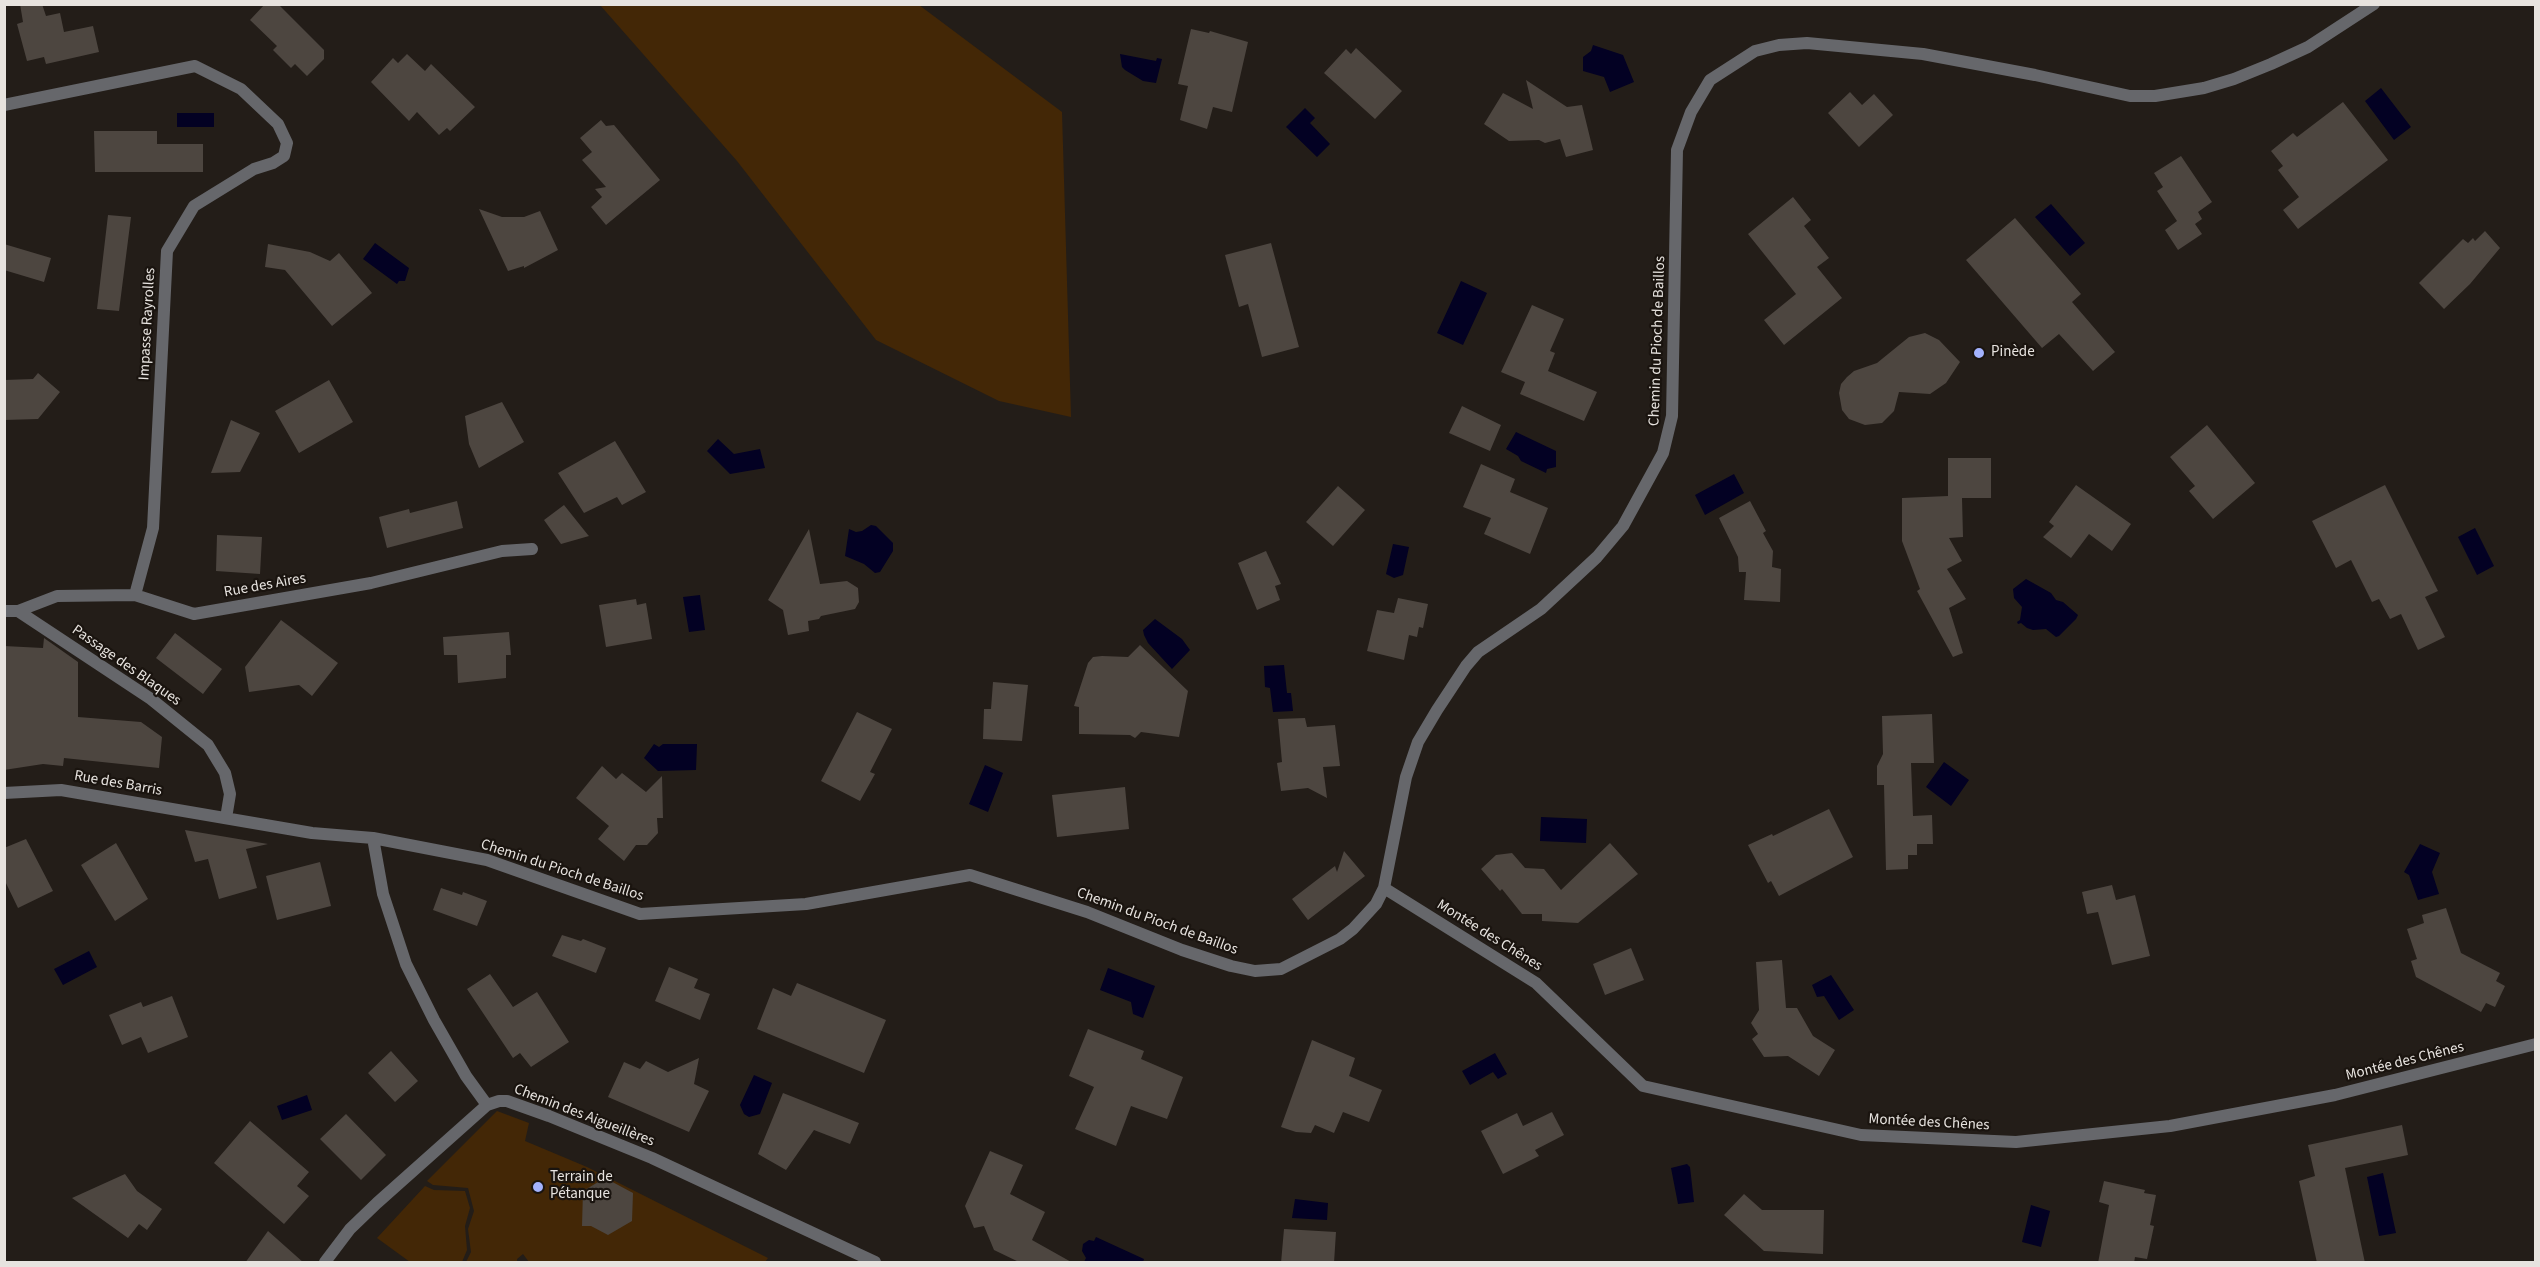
<!DOCTYPE html>
<meta charset="utf-8">
<style>
body{margin:0}
#map{position:relative;width:2540px;height:1267px;overflow:hidden;background:#231d18;font-family:"Source Sans 3",sans-serif}
canvas{display:block}
.frame{position:absolute;inset:0;border:6px solid #e7e3df;pointer-events:none}
</style>
<div id="map">
<canvas width="2540" height="1267"></canvas>
<div class="frame"></div>
</div>
<script>
const ctx = document.querySelector('canvas').getContext('2d');
ctx.lineJoin = 'round';
function paint(path, color) {
  ctx.fillStyle = color;
  ctx.fill(path, 'evenodd');
}
function toPath(rows) {
  const path = new Path2D();
  for (const r of rows) {
    path.moveTo(r[0], r[1]);
    for (let i = 2; i < r.length; i += 2) path.lineTo(r[i], r[i + 1]);
  }
  return path;
}
function strokePath(path, color, width, dash) {
  ctx.strokeStyle = color;
  ctx.lineWidth = width;
  ctx.lineCap = dash ? 'butt' : 'round';
  ctx.setLineDash(dash || []);
  ctx.stroke(path);
}
function write(font, color, halo, rows, align = 'center') {
  ctx.font = font + ' "Source Sans 3",sans-serif';
  ctx.lineWidth = 4.5;
  ctx.setLineDash([]);
  ctx.textBaseline = 'middle';
  ctx.strokeStyle = halo;
  ctx.fillStyle = color;
  for (const [text, x, y, turn = 0] of rows) {
    ctx.save();
    ctx.translate(x, y);
    ctx.rotate((+turn || 0) * Math.PI / 180);
    ctx.textAlign = isNaN(turn) ? turn : align;
    if (halo) ctx.strokeText(text, 0, 0);
    ctx.fillText(text, 0, 0);
    ctx.restore();
  }
}
const green = toPath([
 [600,5,919,5,1062,112,1071,417,999,401,876,340,737,161],
 [497,1111,529,1123,525,1141,587,1167,768,1258,765,1262,529,1262,523,1254,517,1259,517,1262,466,1262,471,1252,468,1229,474,1211,468,1188,433,1185,427,1181],
 [425,1186,434,1190,465,1191,470,1208,465,1226,467,1250,462,1262,410,1262,377,1238]
]);
const water = toPath([
 [1593,45,1623,55,1634,82,1610,92,1604,77,1583,71,1583,57,1591,51],
 [1120,54,1156,61,1157,58,1162,59,1156,83,1143,81,1125,70,1122,67],
 [2381,88,2411,127,2394,140,2365,101],
 [1305,108,1315,118,1310,123,1330,144,1317,157,1286,127],
 [177,113,214,113,214,127,177,127],
 [2051,204,2085,243,2070,256,2035,217],
 [375,243,409,268,405,281,399,281,397,284,363,259],
 [1461,281,1487,293,1463,345,1437,333],
 [1516,432,1556,451,1556,467,1547,469,1546,473,1521,461,1518,456,1506,449],
 [718,439,734,454,760,449,765,468,730,474,707,451],
 [1734,474,1744,493,1705,515,1695,495],
 [871,525,876,526,893,543,893,551,880,572,875,573,864,564,845,556,849,529,856,532,862,531],
 [2475,528,2494,566,2477,575,2458,537],
 [1393,544,1409,547,1403,575,1394,578,1386,574],
 [2026,579,2051,593,2056,600,2063,602,2078,615,2076,619,2059,636,2056,637,2046,629,2033,630,2027,628,2021,623,2018,624,2017,622,2020,620,2022,607,2014,598,2013,589],
 [700,595,705,630,689,632,683,597],
 [1155,619,1182,639,1190,650,1172,669,1148,643,1144,635,1143,630],
 [1284,665,1287,693,1291,693,1293,711,1273,712,1270,688,1265,687,1264,666],
 [654,744,659,747,663,744,697,744,696,770,658,771,644,758],
 [1944,762,1969,780,1951,806,1926,787],
 [985,765,1003,773,988,812,969,804],
 [1541,817,1587,819,1586,843,1540,841],
 [2420,844,2440,853,2432,872,2439,894,2418,900,2409,875,2404,872],
 [89,951,97,967,63,985,54,969],
 [1108,968,1155,986,1143,1018,1133,1014,1131,1002,1100,990],
 [1831,975,1854,1010,1839,1020,1824,996,1817,997,1812,985],
 [1495,1053,1507,1074,1498,1079,1493,1072,1470,1085,1462,1071],
 [754,1075,772,1083,760,1114,749,1117,744,1114,740,1105],
 [307,1095,312,1110,282,1120,277,1106],
 [1687,1164,1690,1167,1694,1202,1678,1204,1671,1168],
 [2383,1173,2396,1233,2379,1236,2367,1177],
 [1295,1199,1328,1203,1327,1220,1292,1218],
 [2031,1205,2050,1211,2041,1247,2022,1242],
 [1096,1237,1144,1259,1143,1262,1084,1262,1086,1258,1082,1251,1083,1244,1089,1240,1094,1241]
]);
const building = toPath([
 [20,4,42,4,46,16,60,13,64,32,93,26,99,52,46,64,44,57,27,61,17,24,23,22],
 [265,4,278,4,324,50,324,59,307,76,295,64,291,68,273,50,277,46,250,20],
 [1191,29,1209,33,1210,31,1248,42,1232,112,1213,107,1207,129,1180,120,1188,86,1178,84],
 [1356,48,1402,91,1375,119,1324,73,1346,49,1351,54],
 [407,54,425,71,431,64,475,107,450,131,447,128,439,135,417,112,409,121,371,82,393,58,398,63],
 [1526,80,1567,107,1582,105,1593,150,1566,157,1560,139,1545,143,1539,140,1509,141,1484,124,1503,93,1533,109],
 [1850,92,1862,105,1874,94,1893,115,1859,147,1828,113],
 [2343,102,2388,160,2298,229,2283,210,2299,197,2278,170,2283,166,2271,151,2293,133,2297,137],
 [601,120,606,126,614,125,660,180,606,225,591,207,602,197,595,189,606,187,582,160,592,152,580,138],
 [94,131,157,131,157,144,203,144,203,172,95,172],
 [2181,156,2212,202,2198,212,2202,219,2195,224,2202,234,2178,250,2165,230,2177,221,2157,191,2163,187,2154,173],
 [1793,197,1811,220,1804,226,1829,258,1817,267,1842,298,1784,345,1764,320,1796,294,1748,234],
 [479,209,502,217,524,217,540,211,558,250,524,268,524,266,508,271],
 [108,215,131,217,119,311,97,309],
 [2015,218,2081,294,2072,302,2115,352,2093,371,2059,334,2042,348,1966,260],
 [2485,231,2500,248,2470,284,2444,309,2419,283,2463,239,2468,243,2473,238,2475,241],
 [1271,243,1299,347,1262,357,1248,304,1239,307,1225,255],
 [4,244,51,258,44,282,4,270],
 [268,244,310,252,330,261,339,253,372,293,332,326,285,270,265,267],
 [1532,305,1564,319,1550,351,1555,353,1548,371,1597,392,1584,421,1520,394,1525,382,1501,372],
 [1925,333,1939,340,1960,362,1946,383,1930,394,1899,392,1894,411,1882,423,1865,425,1849,419,1842,410,1839,393,1841,384,1847,377,1854,371,1877,363,1909,337],
 [38,373,60,392,38,419,4,420,4,380,33,379],
 [329,380,353,422,299,453,275,411],
 [502,402,524,442,479,468,469,444,465,416],
 [1462,406,1501,425,1490,451,1449,433],
 [231,420,260,433,240,472,211,473],
 [2207,425,2255,483,2213,519,2189,491,2195,486,2170,457],
 [615,441,646,492,622,505,617,497,584,513,558,473],
 [1948,458,1991,458,1991,498,1962,498,1963,537,1949,538,1962,561,1947,569,1966,599,1949,608,1963,653,1953,657,1917,591,1920,589,1902,541,1902,498,1948,496],
 [1481,464,1515,479,1510,492,1548,508,1530,554,1484,534,1491,518,1463,507],
 [2076,485,2131,524,2112,551,2089,534,2071,558,2043,537,2054,526,2049,522],
 [2385,485,2438,591,2425,597,2445,637,2418,650,2401,614,2390,619,2379,599,2372,602,2351,560,2336,568,2312,521],
 [1338,486,1365,510,1333,546,1306,522],
 [457,501,463,528,387,548,379,517,409,509,410,513],
 [1750,501,1766,531,1763,533,1773,551,1772,567,1781,569,1780,602,1744,600,1746,572,1739,572,1738,557,1719,518],
 [564,505,588,535,589,536,561,544,544,520],
 [809,529,820,584,847,581,858,588,859,602,855,609,821,616,819,619,808,621,809,631,788,635,783,610,768,600],
 [217,535,262,537,260,574,216,571],
 [1266,551,1281,584,1275,586,1280,600,1257,610,1238,563],
 [1398,598,1428,604,1423,628,1419,627,1417,637,1409,635,1404,660,1367,651,1377,610,1394,613],
 [636,599,637,605,646,603,652,639,606,647,599,605],
 [281,620,338,663,312,696,299,685,249,692,245,667],
 [509,632,511,655,506,655,506,678,458,683,457,655,444,655,443,637],
 [175,633,222,669,203,694,156,658],
 [44,638,78,662,78,717,141,722,162,737,159,768,64,758,63,766,43,764,4,770,4,646,43,648],
 [1140,645,1188,691,1179,737,1141,732,1135,738,1130,735,1079,734,1079,707,1074,706,1088,663,1093,657,1102,656,1128,657],
 [993,682,1028,685,1022,741,983,739,984,709,991,709],
 [857,712,892,729,870,772,875,774,860,801,821,781],
 [1932,714,1934,763,1911,763,1913,816,1932,815,1933,844,1917,844,1917,855,1908,855,1908,869,1886,870,1884,785,1877,785,1877,766,1883,754,1882,716],
 [1305,718,1307,727,1335,725,1340,766,1323,767,1327,798,1308,788,1281,791,1277,763,1282,762,1278,719],
 [602,766,616,779,622,773,646,792,662,776,663,818,657,818,658,833,647,845,636,845,624,861,598,839,609,826,576,798],
 [1125,787,1129,829,1057,837,1052,795],
 [1829,809,1853,857,1779,896,1771,881,1768,883,1748,845,1772,834,1773,836],
 [185,830,268,844,246,849,257,888,219,899,208,859,195,862],
 [26,839,53,891,18,908,4,879,4,848],
 [116,843,148,899,115,921,81,865],
 [1610,843,1638,874,1578,923,1542,921,1542,914,1522,914,1502,889,1500,891,1481,869,1496,855,1512,853,1525,868,1544,869,1561,890],
 [1344,851,1365,876,1308,920,1292,899,1335,866,1337,872],
 [320,862,331,906,277,920,266,876],
 [2112,885,2116,900,2135,895,2150,956,2112,965,2098,912,2087,914,2082,892],
 [441,888,462,895,463,892,487,901,477,926,433,910],
 [2446,908,2461,953,2500,973,2496,981,2505,986,2495,1007,2486,1003,2481,1012,2416,977,2411,961,2417,959,2407,929,2424,923,2422,915],
 [562,935,581,941,583,939,606,948,596,973,552,956],
 [1631,948,1644,980,1605,995,1593,964],
 [1782,960,1786,1008,1797,1008,1813,1036,1835,1050,1819,1076,1788,1056,1764,1057,1752,1039,1758,1034,1751,1023,1759,1010,1756,962],
 [669,967,698,979,694,988,710,994,700,1020,655,1001],
 [490,974,513,1007,537,992,569,1042,531,1067,520,1053,513,1058,467,989],
 [797,983,886,1020,864,1073,757,1029,773,988,791,996],
 [172,996,188,1037,148,1053,141,1037,122,1045,109,1015,141,1002,143,1007],
 [1088,1029,1144,1051,1141,1059,1183,1077,1167,1119,1131,1106,1116,1146,1075,1129,1094,1087,1069,1076],
 [1312,1040,1355,1058,1349,1076,1382,1090,1369,1122,1343,1112,1334,1133,1315,1125,1311,1133,1296,1132,1281,1127],
 [391,1051,418,1081,395,1102,368,1073],
 [699,1058,694,1084,709,1091,689,1132,608,1097,624,1062,640,1069,646,1061,668,1072],
 [783,1093,859,1123,850,1144,814,1130,786,1170,758,1154],
 [1552,1112,1564,1135,1535,1150,1539,1156,1503,1174,1481,1131,1517,1113,1523,1126],
 [346,1114,386,1155,361,1180,320,1139],
 [250,1121,309,1172,297,1186,309,1196,284,1224,214,1163],
 [2402,1125,2408,1155,2345,1168,2365,1263,2317,1263,2299,1181,2315,1176,2308,1145],
 [990,1151,1023,1165,1010,1194,1045,1212,1032,1240,1073,1263,1021,1263,994,1250,984,1226,974,1228,965,1206],
 [125,1174,137,1191,162,1209,147,1230,139,1224,128,1238,72,1198],
 [605,1178,633,1193,632,1221,608,1235,591,1226,582,1226,583,1191],
 [2104,1181,2145,1190,2144,1193,2156,1195,2150,1225,2154,1226,2147,1259,2135,1257,2134,1263,2098,1263,2109,1205,2099,1202],
 [1744,1194,1762,1210,1824,1210,1823,1254,1764,1251,1724,1215],
 [1284,1229,1336,1232,1334,1263,1281,1263],
 [268,1231,304,1263,245,1263]
]);
const minor = toPath([
 [4,105,195,66,241,89,278,124,287,143,284,156,273,163,254,169,194,206,167,251,153,528,135,595],
 [4,611,18,611,57,596,135,595,194,614,371,583,502,551,532,549],
 [18,611,151,699,208,745,225,773,230,794,226,818],
 [4,793,61,790,312,833,373,838,487,860,640,914,806,904,970,875,1087,912,1182,950,1231,966,1255,971,1281,969,1340,939,1353,929,1376,904,1384,888,1406,777,1418,742,1437,710,1466,666,1478,652,1541,609,1597,557,1623,526,1663,453,1672,416,1677,150,1691,112,1710,80,1755,51,1779,45,1807,43,1923,54,2035,75,2130,96,2155,96,2204,88,2234,79,2271,64,2308,47,2374,4],
 [373,838,383,894,406,964,434,1020,466,1076,487,1105],
 [1384,888,1536,983,1643,1086,1861,1135,2016,1142,2170,1126,2335,1095,2536,1044],
 [325,1262,350,1229,377,1203,487,1105,499,1101,507,1101,549,1116,652,1158,875,1262]
]);
const markers = [
 [1979,353,6,"#a3b2fd"],
 [538,1187,6,"#a3b2fd"]
];
const streetNames = [
 ["Impasse Rayrolles",148,324,-87],
 ["Chemin du Pioch de Baillos",1658,341,-88],
 ["Rue des Aires",265,586,-10],
 ["Passage des Blaques",126,666,35],
 ["Rue des Barris",118,784,10],
 ["Chemin du Pioch de Baillos",562,871,18],
 ["Chemin du Pioch de Baillos",1157,922,20],
 ["Montée des Chênes",1489,936,32],
 ["Montée des Chênes",2405,1062,-14],
 ["Chemin des Aigueillères",584,1116,21],
 ["Montée des Chênes",1929,1123,3]
];
const poiNames = [
 ["Pinède",1991,353],
 ["Terrain de",550,1178],
 ["Pétanque",550,1195]
];
paint(green, '#432706');
paint(water, '#030123');
paint(building, '#4d4640');
strokePath(minor, '#66676b', 12);
for (const [x, y, r, color] of markers) {
  const dot = new Path2D();
  dot.arc(x, y, r, 0, 2 * Math.PI);
  ctx.fillStyle = color;
  ctx.fill(dot);
  strokePath(dot, '#1a140f', 2);
}
write('15px', '#e7e3df', '#1a140f', streetNames);
write('15px', '#e7e3df', '#1a140f', poiNames, 'left');
</script>
